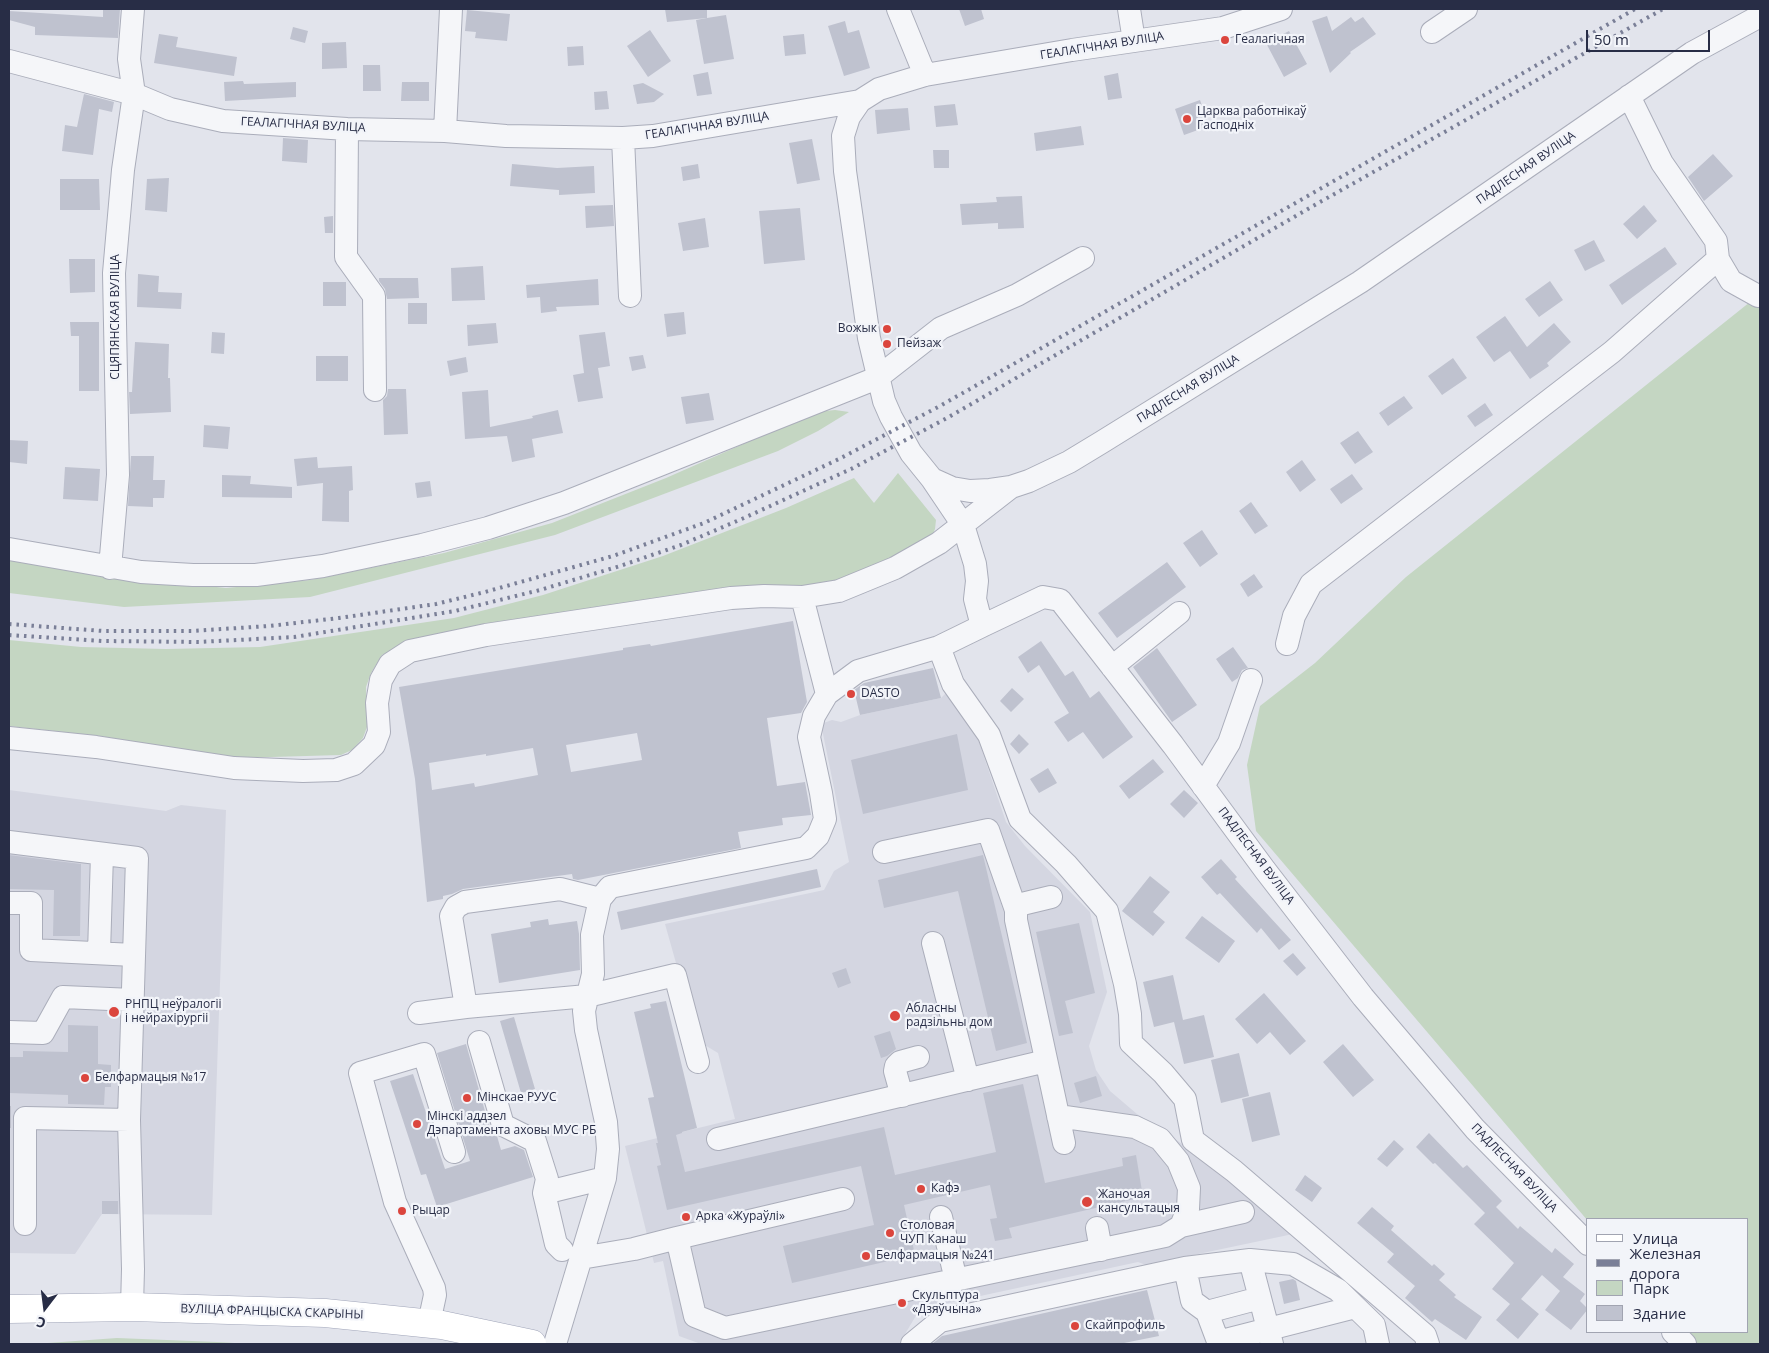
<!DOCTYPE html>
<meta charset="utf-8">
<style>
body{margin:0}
#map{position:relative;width:1769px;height:1353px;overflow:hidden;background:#e2e4ec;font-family:"Open Sans",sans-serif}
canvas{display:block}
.frame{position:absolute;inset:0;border:10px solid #282d46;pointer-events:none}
.legend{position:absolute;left:1586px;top:1218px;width:162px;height:115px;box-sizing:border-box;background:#f2f4f9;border:1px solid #a1a4b1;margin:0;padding:6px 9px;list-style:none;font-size:15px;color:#282d46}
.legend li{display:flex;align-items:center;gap:10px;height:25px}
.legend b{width:25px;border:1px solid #a1a4b1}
.north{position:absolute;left:20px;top:1283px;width:50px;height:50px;-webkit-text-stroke:4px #f2f4f9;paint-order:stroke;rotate:195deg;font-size:14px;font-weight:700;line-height:20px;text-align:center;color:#282d46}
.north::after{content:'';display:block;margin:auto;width:18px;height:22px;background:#282d46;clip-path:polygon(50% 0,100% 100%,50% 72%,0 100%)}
.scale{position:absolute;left:1586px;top:30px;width:124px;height:22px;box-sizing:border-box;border:2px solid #282d46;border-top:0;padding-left:6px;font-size:15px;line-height:18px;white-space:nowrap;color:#282d46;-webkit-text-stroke:4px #f2f4f9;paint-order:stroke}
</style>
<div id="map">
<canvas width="1769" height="1353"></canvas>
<div class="frame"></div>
<ul class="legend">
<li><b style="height:6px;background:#fff"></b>Улица</li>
<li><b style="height:6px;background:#7a7f97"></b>Железная дорога</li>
<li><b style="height:14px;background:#c4d6c2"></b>Парк</li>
<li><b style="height:14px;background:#bfc2cf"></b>Здание</li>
</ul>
<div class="north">С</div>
<div class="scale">50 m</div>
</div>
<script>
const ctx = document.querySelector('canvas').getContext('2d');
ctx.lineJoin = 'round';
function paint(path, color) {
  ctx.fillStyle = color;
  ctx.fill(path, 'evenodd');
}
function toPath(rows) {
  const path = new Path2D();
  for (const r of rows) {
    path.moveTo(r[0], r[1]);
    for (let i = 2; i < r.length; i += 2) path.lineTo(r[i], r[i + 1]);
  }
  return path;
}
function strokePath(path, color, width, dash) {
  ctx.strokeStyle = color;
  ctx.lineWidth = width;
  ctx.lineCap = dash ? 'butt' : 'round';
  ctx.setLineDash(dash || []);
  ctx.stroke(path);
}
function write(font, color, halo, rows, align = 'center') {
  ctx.font = font + ' "Open Sans",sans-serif';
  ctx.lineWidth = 4.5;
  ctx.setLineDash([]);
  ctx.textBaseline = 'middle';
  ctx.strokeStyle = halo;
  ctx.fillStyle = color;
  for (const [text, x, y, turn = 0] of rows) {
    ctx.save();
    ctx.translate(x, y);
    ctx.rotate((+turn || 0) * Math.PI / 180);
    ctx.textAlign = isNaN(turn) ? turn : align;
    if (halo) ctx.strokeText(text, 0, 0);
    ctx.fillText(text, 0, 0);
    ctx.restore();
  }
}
const built = toPath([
 [948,691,971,718,1006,822,1025,846,1090,912,1107,992,1089,1046,1096,1070,1110,1091,1137,1114,1171,1136,1239,1186,1293,1234,1146,1265,1138,1262,920,1309,899,1344,701,1344,679,1336,663,1261,654,1263,625,1146,735,1119,718,1053,698,1041,665,924,824,890,834,871,849,862,821,724,832,720,841,722,860,715,941,698],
 [9,790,166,811,181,805,226,810,212,1215,102,1214,75,1254,9,1253]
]);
const green = toPath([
 [1760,294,1760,1344,1693,1344,1682,1332,1748,1332,1748,1219,1588,1219,1588,1221,1256,831,1247,765,1260,706,1315,663,1406,577],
 [835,410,849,412,818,431,778,451,555,535,310,597,124,607,9,593,9,558,149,580,226,588,310,580,444,553,552,523,666,478,816,412],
 [898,473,936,520,935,529,931,539,841,583,406,644,382,655,371,673,366,687,367,727,363,738,352,750,341,755,237,758,100,736,9,726,9,640,81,647,166,649,260,647,454,618,543,595,663,556,786,508,854,478,874,503],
 [117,1338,217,1342,252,1344,34,1344]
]);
const building = toPath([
 [103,9,120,9,118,38,35,35,35,27,9,20,9,11,103,17],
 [665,9,707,9,707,18,726,15,734,59,704,64,696,20,707,18,667,22],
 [959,9,981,9,984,19,965,26],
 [467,10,510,14,507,41,475,38,476,32,465,31],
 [1327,16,1332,31,1351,17,1355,22,1363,17,1376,34,1350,52,1351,53,1330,73,1312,21],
 [845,21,848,33,859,30,870,68,844,76,828,26],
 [293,27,308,31,305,43,290,39],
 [650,30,671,61,648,77,627,46],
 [1289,31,1307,64,1284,77,1266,43],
 [159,34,178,37,176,47,237,57,234,76,154,63],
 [804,34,806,54,785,56,783,36],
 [346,42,347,68,322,69,322,43],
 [583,46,584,65,568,66,567,47],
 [363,65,380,65,381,91,363,91],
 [708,72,712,94,697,96,693,75],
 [1118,73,1122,98,1108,100,1104,76],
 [243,81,244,84,296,82,296,97,225,101,224,82],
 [402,82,429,82,429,101,401,101],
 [643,83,664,94,654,102,637,104,633,85],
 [607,91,609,109,595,110,594,92],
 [84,94,114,102,112,112,99,109,93,155,62,151,65,125,77,127],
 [1200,100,1209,126,1184,135,1175,109],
 [955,104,958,125,936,127,934,106],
 [908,108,910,130,877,134,875,110],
 [1081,126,1084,145,1036,151,1034,133],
 [283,138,308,140,307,163,282,161],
 [812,139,820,180,797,184,789,143],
 [933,150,949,150,949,168,934,168],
 [1713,154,1733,176,1704,201,1688,177],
 [512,164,557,168,594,166,595,193,559,195,559,190,510,186],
 [698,164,700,178,683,181,681,167],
 [169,178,167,212,145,210,147,179],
 [60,179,99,179,100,210,60,210],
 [1022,196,1024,228,998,229,998,223,962,225,960,204,997,202,996,197],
 [613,205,614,226,586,228,585,206],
 [1644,205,1657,221,1637,239,1623,224],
 [800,208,805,260,764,264,759,211],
 [333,216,333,233,325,233,324,217],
 [705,218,709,247,683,251,678,223],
 [1594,240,1605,261,1585,271,1574,250],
 [1665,247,1677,264,1622,305,1609,285],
 [69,259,95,259,95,292,70,293],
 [483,266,485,300,452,301,451,268],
 [138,274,159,276,158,292,182,293,181,309,137,307],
 [379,278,418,278,419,298,387,299,385,289,379,281],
 [598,279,599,305,556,307,557,311,541,313,540,297,527,298,526,285],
 [1550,281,1563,300,1539,317,1525,299],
 [323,282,346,282,346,306,323,306],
 [408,303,427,303,427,324,408,324],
 [684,312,686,334,667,337,664,314],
 [1505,316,1527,347,1554,323,1571,342,1547,363,1549,366,1530,379,1510,351,1494,362,1476,337],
 [70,322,99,322,99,391,79,391,79,336,71,336],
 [496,323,498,343,468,346,467,325],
 [212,332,225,333,224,354,211,353],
 [605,332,610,366,598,368,603,398,578,402,573,375,584,373,579,335],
 [135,342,169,344,168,378,170,378,171,412,130,414,129,392,132,392],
 [643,355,646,368,632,371,629,357],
 [316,356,348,356,348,381,316,381],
 [466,357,468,372,450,376,447,361],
 [1453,358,1467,378,1442,395,1428,376],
 [388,389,406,389,408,434,384,435,383,400,387,396],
 [488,390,490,427,533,418,532,416,558,410,563,433,532,439,535,457,512,462,507,436,465,439,462,392],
 [709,393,714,420,686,424,681,397],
 [1404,396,1413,408,1388,426,1379,413],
 [1485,403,1493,415,1475,427,1467,416],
 [204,425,230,427,228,449,203,447],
 [1358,431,1373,452,1355,464,1340,443],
 [9,440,28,441,27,464,9,462],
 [131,456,154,456,153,480,165,480,164,498,153,498,153,507,128,506],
 [317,457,318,468,352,466,353,490,349,491,349,522,322,521,323,483,297,486,294,459],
 [1302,460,1316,480,1300,492,1286,472],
 [65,467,100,469,98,501,63,499],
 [1352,474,1363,489,1341,504,1330,489],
 [222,475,251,476,250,484,292,487,292,498,222,497],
 [430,481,432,496,417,498,415,483],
 [1251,502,1268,526,1255,534,1239,511],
 [1202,530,1218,554,1200,567,1183,543],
 [1167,562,1186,587,1117,638,1098,613],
 [1254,574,1263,587,1248,597,1240,584],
 [793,621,807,702,801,713,767,718,777,786,805,782,811,815,782,818,783,825,738,832,741,848,578,880,573,879,572,874,463,889,452,894,443,896,443,899,427,902,415,779,399,687,623,650,623,648,650,644,651,646],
 [637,733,642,760,571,772,566,745],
 [533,748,538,775,475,787,474,783,432,790,429,763,486,754,486,756],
 [1041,641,1065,676,1073,671,1090,698,1099,691,1133,737,1103,759,1083,732,1068,742,1054,722,1069,713,1039,665,1028,673,1018,657],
 [1233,647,1248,668,1242,670,1238,678,1232,682,1216,659],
 [1157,648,1197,705,1172,722,1133,667],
 [933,668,941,698,860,715,854,690,864,683],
 [1012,688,1024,699,1011,712,1000,701],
 [957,734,968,790,863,814,851,760],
 [1019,734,1029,744,1019,754,1010,744],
 [1153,759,1164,772,1129,799,1119,786],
 [1048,768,1057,783,1039,793,1030,779],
 [1184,790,1198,803,1184,818,1170,804],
 [9,855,81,864,80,936,53,936,54,890,9,889],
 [983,855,1027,1043,996,1051,958,891,884,908,878,880],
 [1221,859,1237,877,1235,879,1291,940,1279,950,1261,928,1257,933,1220,893,1217,895,1201,877],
 [817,869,821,887,621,930,617,912],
 [1150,876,1170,892,1153,912,1165,922,1153,936,1122,911],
 [1202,916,1235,941,1219,963,1185,938],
 [548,919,549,925,577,921,579,934,580,970,499,983,491,934,531,927,530,922],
 [1079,923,1095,993,1065,1001,1073,1033,1059,1036,1036,932],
 [1293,953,1306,968,1297,976,1283,961],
 [846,968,851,983,838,988,832,973],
 [1173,975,1183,1020,1204,1015,1214,1057,1184,1064,1174,1022,1154,1027,1143,982],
 [1264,993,1306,1041,1290,1055,1270,1032,1257,1044,1235,1019],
 [666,1001,697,1128,682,1132,682,1133,676,1135,685,1172,884,1127,895,1175,996,1152,983,1093,1023,1084,1045,1183,1123,1166,1122,1158,1136,1155,1143,1197,1009,1228,1012,1238,995,1241,990,1219,997,1218,990,1185,904,1205,915,1255,792,1283,783,1246,874,1225,861,1166,667,1210,657,1166,661,1165,656,1143,658,1143,648,1098,654,1097,634,1012,651,1008,650,1004],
 [514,1017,535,1089,521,1093,500,1021],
 [68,1025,98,1026,98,1064,111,1065,111,1087,105,1087,104,1105,68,1104,68,1095,9,1093,9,1057,23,1057,23,1051,68,1052],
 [890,1031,896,1049,887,1056,881,1058,874,1036],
 [466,1044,490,1129,497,1136,501,1150,515,1146,524,1150,533,1177,437,1207,426,1174,421,1175,390,1081,413,1074,445,1169,470,1161,437,1053],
 [1343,1044,1374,1080,1353,1097,1323,1062],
 [1239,1053,1249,1096,1221,1103,1211,1060],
 [1096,1076,1102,1096,1080,1103,1074,1083],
 [1270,1092,1280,1135,1252,1142,1242,1099],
 [1429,1133,1463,1168,1467,1165,1502,1201,1496,1207,1518,1229,1520,1226,1552,1253,1555,1248,1574,1264,1563,1277,1585,1294,1580,1301,1588,1309,1571,1330,1545,1310,1560,1291,1542,1275,1521,1299,1539,1314,1518,1339,1496,1320,1510,1304,1492,1289,1514,1263,1474,1224,1485,1213,1435,1163,1433,1164,1416,1147],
 [1394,1140,1404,1149,1387,1167,1377,1159],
 [1305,1175,1322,1188,1312,1202,1295,1190],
 [102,1201,118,1201,118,1214,102,1214],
 [1372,1207,1394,1226,1391,1230,1432,1266,1434,1264,1445,1274,1439,1280,1456,1295,1454,1297,1482,1317,1466,1340,1435,1319,1432,1322,1405,1298,1415,1286,1387,1262,1394,1254,1357,1223],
 [1293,1279,1296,1281,1300,1300,1284,1304,1279,1282],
 [1147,1290,1159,1336,1119,1344,932,1344,942,1336]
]);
const minorTunnel = toPath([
 [9,1117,11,1117]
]);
const minor = toPath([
 [898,9,925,75],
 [1129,9,1134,41],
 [1432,32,1466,9],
 [9,61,134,94,170,109,223,121,347,129,445,131,506,136,623,138,653,136,860,101,879,89,925,75,1072,50,1223,28,1281,9],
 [860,101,849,117,843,136,845,171,869,338,884,401,891,417,911,453,932,479,952,488,970,491,990,490,1011,487,1029,481,1069,462,1102,442,1360,282,1692,53,1760,16],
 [347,129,346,257,374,296,375,390],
 [445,131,451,9],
 [623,138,630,296],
 [1718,259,1731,281,1758,296,1760,295],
 [932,479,963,525,975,564,977,581,975,599,982,626,1043,597,1060,600,1173,745,1265,870,1363,997,1475,1129,1588,1244],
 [9,549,141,572,193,575,256,575,323,566,422,545,488,528,564,503,877,378,941,328,1017,295,1083,258],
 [110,568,118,475,114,273,123,170,134,94,129,59,133,9],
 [802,597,827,694],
 [982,626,939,647,953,684,989,735,1020,819,1066,864,1107,911,1125,984,1130,1014,1131,1043,1163,1073,1185,1099,1193,1140,1234,1171,1425,1335,1428,1344],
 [1287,644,1294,616,1311,584,1612,352,1718,259,1716,241,1662,163,1629,96],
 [1112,667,1179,613],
 [9,738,96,747,234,768,303,771,336,770,354,764,374,745,379,732,377,703,381,680,390,664,410,651,486,635,731,598,764,596,802,597,839,591,895,568,939,543,1011,487],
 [1203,786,1229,743,1251,680],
 [9,842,137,858,129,1120,133,1269,132,1307],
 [884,852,988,830,1016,910],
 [1051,897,1022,904,1016,910,1016,920,1064,1143],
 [600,899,560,889,465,902,456,907,451,916,466,1007,587,996,675,975,698,1062],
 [9,903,31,903,31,950,134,955],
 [933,943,968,1080],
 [99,953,102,854],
 [419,1013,466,1007],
 [9,1032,43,1033,63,997,133,1000],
 [479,1042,503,1125,535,1141,547,1179,544,1193,556,1244,562,1250],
 [902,1096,895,1071,896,1066,900,1062,918,1057],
 [718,1139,1046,1061],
 [544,1193,605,1178],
 [843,1199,677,1238,695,1316,725,1328,1165,1236,1181,1226,1188,1209,1189,1188,1178,1161,1160,1139,1135,1127,1058,1116],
 [941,1217,956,1280],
 [25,1224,25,1118,129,1120],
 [1181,1226,1243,1212],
 [1097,1228,1101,1250],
 [581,1258,634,1249,677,1238],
 [1250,1260,1272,1344],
 [1185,1268,1192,1301,1207,1312,1219,1344],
 [1207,1312,1260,1298],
 [429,1323,435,1295,434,1288,395,1202,360,1073,424,1054,454,1152],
 [1673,1332,1685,1344],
 [1218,1342,1355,1307],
 [555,1344,605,1178,608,1149,606,1122,586,1030,584,1011,593,974,592,935,600,899,610,887,806,848,818,836,825,819,821,793,809,737,814,716,827,694,858,671,939,647],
 [912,1344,940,1321,1185,1268,1250,1260,1293,1264,1338,1290,1374,1325,1378,1344]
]);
const major = toPath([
 [9,1309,132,1307,325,1313,442,1325,532,1344]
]);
const rail = toPath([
 [9,624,103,631,192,631,269,626,339,618,436,604,485,592,613,556,704,523,839,459,940,406,1635,9],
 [9,635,103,641,199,642,294,637,455,611,540,590,620,566,681,545,744,518,851,469,947,418,1313,206,1663,9]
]);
const markers = [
 [1225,40,5,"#db453d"],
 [1187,119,5,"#db453d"],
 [887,329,5,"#db453d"],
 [887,344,5,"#db453d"],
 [851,694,5,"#db453d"],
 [114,1012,6,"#db453d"],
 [895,1016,6,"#db453d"],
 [85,1078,5,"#db453d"],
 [467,1098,5,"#db453d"],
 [417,1124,5,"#db453d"],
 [921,1189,5,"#db453d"],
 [1087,1202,6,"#db453d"],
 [402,1211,5,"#db453d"],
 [686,1217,5,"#db453d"],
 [890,1233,5,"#db453d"],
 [866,1256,5,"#db453d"],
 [902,1303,5,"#db453d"],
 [1075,1326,5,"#db453d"]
];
const poiNames = [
 ["Геалагічная",1235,40],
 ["Царква работнікаў",1197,112],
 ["Гасподніх",1197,126],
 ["Вожык",877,329,"right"],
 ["Пейзаж",897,344],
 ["DASTO",861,694],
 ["РНПЦ неўралогіі",125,1005],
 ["і нейрахірургіі",125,1019],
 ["Абласны",906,1009],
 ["радзільны дом",906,1023],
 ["Белфармацыя №17",95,1078],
 ["Мінскае РУУС",477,1098],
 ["Мінскі аддзел",427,1117],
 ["Дэпартамента аховы МУС РБ",427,1131],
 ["Кафэ",931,1189],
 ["Жаночая",1098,1195],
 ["кансультацыя",1098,1209],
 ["Рыцар",412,1211],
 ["Арка «Жураўлі»",696,1217],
 ["Столовая",900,1226],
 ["ЧУП Канаш",900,1240],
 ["Белфармацыя №241",876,1256],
 ["Скульптура",912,1296],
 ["«Дзяўчына»",912,1310],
 ["Скайпрофиль",1085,1326]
];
const streetNames = [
 ["ГЕАЛАГІЧНАЯ ВУЛІЦА",1102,46,-9],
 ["ГЕАЛАГІЧНАЯ ВУЛІЦА",303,125,3],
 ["ГЕАЛАГІЧНАЯ ВУЛІЦА",707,126,-9],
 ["ПАДЛЕСНАЯ ВУЛІЦА",1526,168,-35],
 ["СЦЯПЯНСКАЯ ВУЛІЦА",116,317,-90],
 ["ПАДЛЕСНАЯ ВУЛІЦА",1188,389,-32],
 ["ПАДЛЕСНАЯ ВУЛІЦА",1256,856,53],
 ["ПАДЛЕСНАЯ ВУЛІЦА",1514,1168,46],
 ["ВУЛІЦА ФРАНЦЫСКА СКАРЫНЫ",272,1312,2]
];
paint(built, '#d4d6e1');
paint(green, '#c4d6c2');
paint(building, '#bfc2cf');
strokePath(minorTunnel, '#bdbfcb', 22, [22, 11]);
strokePath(minor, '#aaadba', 24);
strokePath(major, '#a0a5b9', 29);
strokePath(minor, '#f5f6f9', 22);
strokePath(major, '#fff', 28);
strokePath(rail, '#7a7f97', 4, [2.5, 5]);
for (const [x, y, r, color] of markers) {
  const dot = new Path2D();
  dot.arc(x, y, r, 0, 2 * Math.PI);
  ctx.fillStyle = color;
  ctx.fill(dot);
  strokePath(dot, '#f2f4f9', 2);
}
write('12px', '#282d46', '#f2f4f9', poiNames, 'left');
write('12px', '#282d46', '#f2f4f9', streetNames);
</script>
